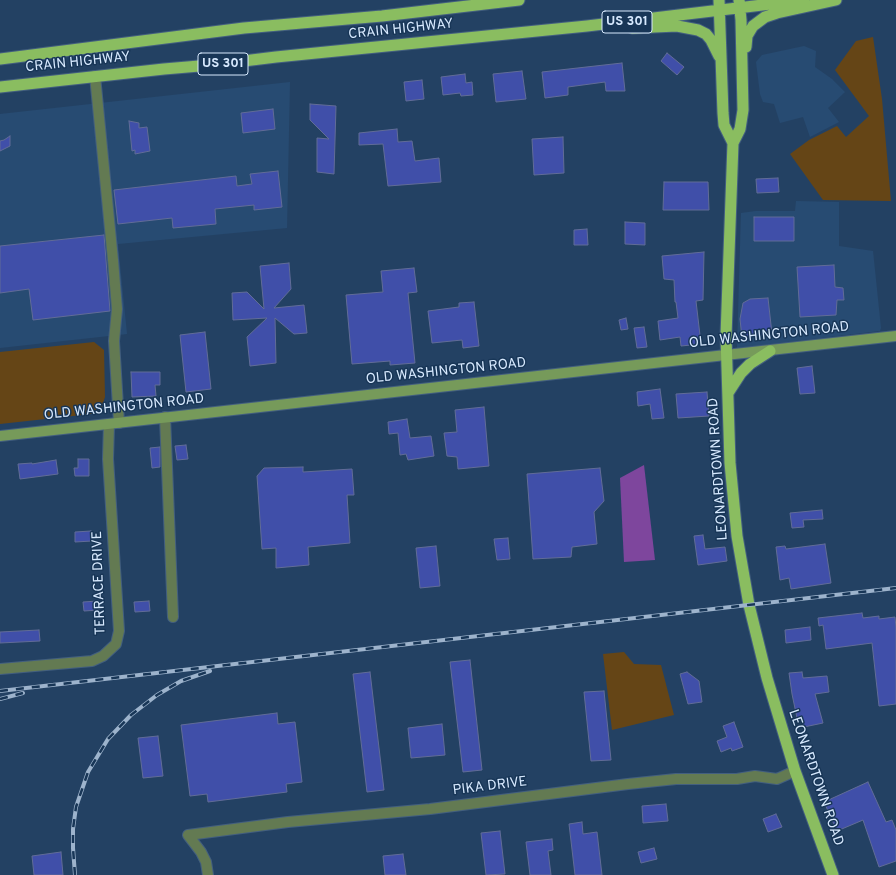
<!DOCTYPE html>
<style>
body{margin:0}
canvas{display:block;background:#234163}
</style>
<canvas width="896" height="875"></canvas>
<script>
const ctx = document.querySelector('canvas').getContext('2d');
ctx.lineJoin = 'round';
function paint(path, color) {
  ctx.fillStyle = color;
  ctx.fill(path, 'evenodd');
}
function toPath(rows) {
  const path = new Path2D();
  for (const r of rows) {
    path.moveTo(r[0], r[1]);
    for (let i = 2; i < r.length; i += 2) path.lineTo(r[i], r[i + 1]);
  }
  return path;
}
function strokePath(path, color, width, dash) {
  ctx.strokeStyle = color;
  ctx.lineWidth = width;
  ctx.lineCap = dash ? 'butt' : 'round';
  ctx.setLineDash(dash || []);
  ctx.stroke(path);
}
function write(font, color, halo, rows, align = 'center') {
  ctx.font = font + ' Overpass,sans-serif';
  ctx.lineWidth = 3;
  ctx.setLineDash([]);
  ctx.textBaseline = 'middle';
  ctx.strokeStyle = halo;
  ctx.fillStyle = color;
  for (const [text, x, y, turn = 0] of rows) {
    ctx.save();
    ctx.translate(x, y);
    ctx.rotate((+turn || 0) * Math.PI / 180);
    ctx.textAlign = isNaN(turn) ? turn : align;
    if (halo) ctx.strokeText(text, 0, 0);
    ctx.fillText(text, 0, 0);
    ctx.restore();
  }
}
const built = toPath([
 [804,46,816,51,815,67,832,79,845,92,828,108,839,122,810,137,803,117,780,123,774,104,763,102,760,94,756,62,762,55],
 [290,82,287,228,118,244,127,334,0,348,0,114],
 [796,201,839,202,839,246,873,251,881,328,880,331,737,348,741,213,756,211,795,211]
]);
const green = toPath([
 [873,37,882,99,891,201,823,200,790,154,809,140,837,126,846,137,869,116,835,70,856,41],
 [94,342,104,350,105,397,101,409,91,414,0,424,0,352],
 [624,652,634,664,661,665,674,715,612,730,603,654]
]);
const water = toPath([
 [644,465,655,560,624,562,620,478]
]);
const building = toPath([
 [667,53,684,67,677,75,661,61,667,53],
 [622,63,625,91,606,91,605,82,568,87,568,95,545,98,542,72,622,63],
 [522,71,526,99,496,102,493,74,522,71],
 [465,74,466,83,472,82,473,95,461,96,460,93,443,95,441,77,465,74],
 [422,80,424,99,406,101,404,82,422,80],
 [310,104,336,106,334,174,317,172,317,138,329,139,310,120,310,104],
 [273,109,275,129,243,133,241,113,273,109],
 [129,121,139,123,139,128,147,127,150,151,135,154,135,150,132,151,129,121],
 [397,129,398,142,412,141,415,161,439,158,441,182,388,186,383,144,359,145,359,133,397,129],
 [10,136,10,146,0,151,0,141,4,140,10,136],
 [563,137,564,173,534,175,532,139,563,137],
 [278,171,282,207,254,210,254,205,215,209,216,224,173,228,172,218,118,224,114,190,236,176,237,186,252,184,250,174,278,171],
 [778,178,779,192,757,193,756,179,778,178],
 [664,182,708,182,709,210,663,210,664,182],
 [754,217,794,217,794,241,754,241,754,217],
 [625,222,645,223,645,245,625,244,625,222],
 [587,229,588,245,574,245,574,230,587,229],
 [104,235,110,311,33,320,29,289,0,293,0,246,104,235],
 [704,252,703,300,696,301,701,344,681,346,680,337,660,340,658,321,678,318,676,302,675,302,674,280,664,279,662,256,704,252],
 [289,263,291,289,274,308,304,305,307,333,294,334,275,318,276,363,250,366,247,337,267,318,233,320,232,293,247,292,264,309,260,266,289,263],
 [834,265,835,287,843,288,844,300,837,300,836,315,800,317,797,267,834,265],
 [414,268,417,292,408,293,415,363,390,365,390,361,352,364,346,295,383,292,381,271,414,268],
 [768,298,772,334,742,338,740,319,743,303,750,299,768,298],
 [474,302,479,346,463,348,462,340,432,343,428,311,459,307,459,303,474,302],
 [626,318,628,329,621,330,619,320,626,318],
 [644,327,647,347,637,348,634,328,644,327],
 [205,332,211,389,186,392,180,335,205,332],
 [812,366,815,393,800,394,797,368,812,366],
 [131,372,160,372,160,385,155,385,156,396,132,397,131,372],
 [660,389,664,418,652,419,650,404,638,406,637,392,660,389],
 [707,392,709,416,678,418,676,394,707,392],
 [484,407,489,466,458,469,457,457,447,456,444,433,457,432,455,410,484,407],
 [407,419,410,438,431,436,434,456,408,460,406,454,400,455,398,433,389,434,388,422,407,419],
 [186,445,188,459,177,460,175,446,186,445],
 [160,447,160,467,152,468,150,448,160,447],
 [78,459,89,459,89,476,75,476,74,468,78,468,78,459],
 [56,460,58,474,20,479,18,464,32,463,32,464,56,460],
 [303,467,303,472,352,469,354,495,347,495,350,543,308,547,309,565,276,568,276,548,262,549,257,476,264,468,303,467],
 [600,468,604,501,594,512,597,544,572,547,571,557,533,559,527,474,600,468],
 [822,510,823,519,803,520,804,527,792,528,790,513,822,510],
 [91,531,92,541,75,542,75,532,91,531],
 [703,535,705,549,725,547,727,561,698,565,694,536,703,535],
 [508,538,510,559,497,560,494,539,508,538],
 [825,544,831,583,791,589,789,578,780,580,776,547,785,546,786,549,825,544],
 [436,546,440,586,420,588,416,548,436,546],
 [98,601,99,610,84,611,83,602,98,601],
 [149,601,150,611,135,612,134,602,149,601],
 [862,613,863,618,879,616,879,619,895,617,896,628,896,704,879,706,872,643,826,649,823,625,819,626,818,618,862,613],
 [810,627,811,640,786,643,785,630,810,627],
 [39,630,40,641,0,643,0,632,39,630],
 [470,660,482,770,463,772,450,662,470,660],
 [370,672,384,790,367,792,353,674,370,672],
 [687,672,699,681,702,702,688,704,680,674,687,672],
 [802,672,803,678,827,676,829,692,815,694,823,723,804,727,802,717,797,718,792,694,789,673,802,672],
 [604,691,611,760,591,761,584,692,604,691],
 [277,713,278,724,295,722,302,782,286,784,287,792,208,802,207,794,190,796,181,725,277,713],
 [734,722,743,747,732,751,731,748,721,752,717,741,727,737,723,726,734,722],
 [442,724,445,755,411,758,408,728,442,724],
 [158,736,163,776,143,778,138,738,158,736],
 [868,782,886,822,892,820,896,830,896,861,879,867,863,820,837,831,824,802,868,782],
 [666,804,668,821,643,823,642,806,666,804],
 [776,814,782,827,768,832,763,819,776,814],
 [582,822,583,834,597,832,602,875,575,875,569,824,582,822],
 [500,831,505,874,486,875,481,833,500,831],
 [552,839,553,850,548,851,551,875,530,875,526,842,552,839],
 [654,848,657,859,641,863,638,852,654,848],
 [61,852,63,875,34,875,32,856,61,852],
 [403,854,406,875,385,875,383,856,403,854]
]);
const minor = toPath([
 [95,76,113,260,117,309,114,341,119,423],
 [165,417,173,617],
 [0,669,92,661,103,656,116,644,119,631,108,459,109,424],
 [188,835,288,822,430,809,628,784,676,779,737,779,755,776,777,779,795,771],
 [188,835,201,852,206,862,208,875]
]);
const secondary = toPath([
 [0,436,896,336]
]);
const trunk = toPath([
 [719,0,723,113,724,125,733,143,726,336,730,463,737,536,749,605,767,678,795,771,833,875],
 [632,28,677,26,698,30,706,34,711,40,719,56],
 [746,47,747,36,753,26,765,17,777,13,836,0],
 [0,59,244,28,382,16,519,0],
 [0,87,164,69,211,65,276,57,587,26,804,0],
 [733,143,740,129,743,110,741,20,739,0],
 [728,393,741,373,750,364,770,351]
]);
const rail = toPath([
 [0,691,896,588],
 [0,699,23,693],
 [75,875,73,848,73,829,76,807,88,772,108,739,131,715,157,695,181,681,210,671]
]);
const shields = [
 [627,22,50],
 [223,64,50]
];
const shieldNames = [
 ["US 301",627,22],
 ["US 301",223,64]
];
const streetNames = [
 ["CRAIN HIGHWAY",401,30,-6],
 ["CRAIN HIGHWAY",78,63,-6],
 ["OLD WASHINGTON ROAD",769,336,-6],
 ["OLD WASHINGTON ROAD",446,372,-6],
 ["OLD WASHINGTON ROAD",124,408,-6],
 ["LEONARDTOWN ROAD",719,469,-94],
 ["TERRACE DRIVE",100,583,-92],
 ["LEONARDTOWN ROAD",815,778,71],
 ["PIKA DRIVE",490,787,-7]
];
paint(built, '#274b72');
paint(green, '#654516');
paint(water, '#7e469d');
paint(building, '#404fa9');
strokePath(building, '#616c97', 1);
strokePath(minor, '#435f7f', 12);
strokePath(secondary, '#435f7f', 12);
strokePath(trunk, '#435f7f', 13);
strokePath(minor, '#637a52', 10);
strokePath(secondary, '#769a5a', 10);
strokePath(trunk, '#8abd60', 11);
strokePath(rail, '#9db3cc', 4);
strokePath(rail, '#183657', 2.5, [8]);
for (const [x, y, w] of shields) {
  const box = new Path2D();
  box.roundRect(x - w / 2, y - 11, w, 22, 3);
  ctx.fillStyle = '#183657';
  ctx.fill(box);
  strokePath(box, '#d7e9fe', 1);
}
write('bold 13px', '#d7e9fe', null, shieldNames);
write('14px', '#d7e9fe', '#183657', streetNames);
</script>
